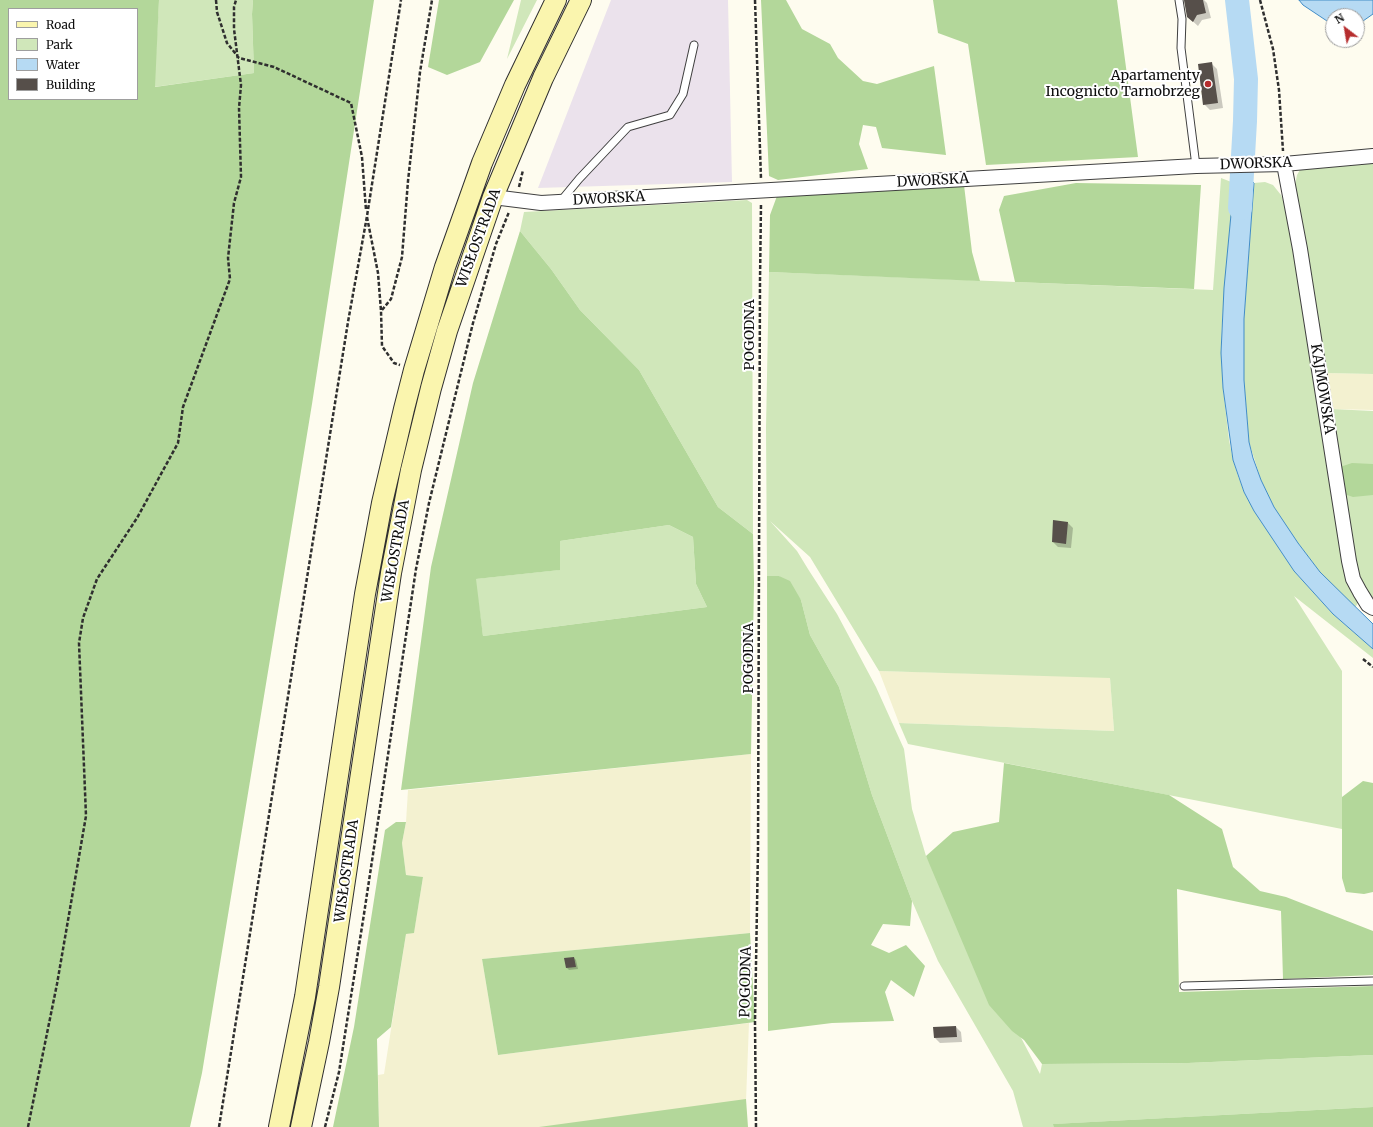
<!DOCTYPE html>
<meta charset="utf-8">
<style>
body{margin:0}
#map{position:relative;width:1373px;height:1127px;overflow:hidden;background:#fefcef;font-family:Merriweather,serif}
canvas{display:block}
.legend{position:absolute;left:8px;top:8px;width:130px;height:92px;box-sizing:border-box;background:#fff;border:1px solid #9e9e9e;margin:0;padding:5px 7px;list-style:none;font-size:12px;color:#0d0d0d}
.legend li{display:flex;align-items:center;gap:8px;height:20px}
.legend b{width:20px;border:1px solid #9e9e9e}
.north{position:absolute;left:1325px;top:8px;width:40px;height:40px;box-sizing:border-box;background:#fff;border:1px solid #9e9e9e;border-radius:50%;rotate:329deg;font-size:11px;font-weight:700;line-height:16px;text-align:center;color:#0d0d0d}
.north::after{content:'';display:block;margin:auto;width:14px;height:18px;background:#b62d2e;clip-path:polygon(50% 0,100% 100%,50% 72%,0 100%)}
</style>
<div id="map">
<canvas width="1373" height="1127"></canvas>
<ul class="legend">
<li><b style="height:5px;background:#faf5ae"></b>Road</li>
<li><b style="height:11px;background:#d0e7ba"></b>Park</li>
<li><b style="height:11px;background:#b6daf3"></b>Water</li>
<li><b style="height:11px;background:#564f4a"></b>Building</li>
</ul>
<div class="north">N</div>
</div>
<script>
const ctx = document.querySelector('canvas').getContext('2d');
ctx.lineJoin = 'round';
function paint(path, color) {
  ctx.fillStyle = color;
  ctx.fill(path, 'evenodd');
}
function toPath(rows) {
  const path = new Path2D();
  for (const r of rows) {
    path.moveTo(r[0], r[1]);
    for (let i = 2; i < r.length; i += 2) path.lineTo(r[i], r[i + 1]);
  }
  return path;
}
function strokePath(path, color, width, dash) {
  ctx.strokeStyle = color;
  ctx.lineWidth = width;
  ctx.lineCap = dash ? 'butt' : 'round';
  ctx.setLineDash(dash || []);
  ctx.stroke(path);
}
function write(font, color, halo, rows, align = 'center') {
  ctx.font = font + ' Merriweather,serif';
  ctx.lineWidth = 4;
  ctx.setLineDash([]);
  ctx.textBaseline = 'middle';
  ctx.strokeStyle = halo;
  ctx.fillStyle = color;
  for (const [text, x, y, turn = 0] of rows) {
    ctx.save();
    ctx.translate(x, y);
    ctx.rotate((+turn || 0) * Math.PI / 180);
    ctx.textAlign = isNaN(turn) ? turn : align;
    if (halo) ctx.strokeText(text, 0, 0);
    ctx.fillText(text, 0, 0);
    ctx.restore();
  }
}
const industrial = toPath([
 [611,0,728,0,732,182,538,188]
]);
const farmland = toPath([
 [1325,373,1373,374,1373,410,1332,409],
 [879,671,1110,677,1114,731,899,723],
 [751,754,750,933,482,959,498,1055,749,1023,746,1101,545,1127,379,1127,378,1075,384,1074,406,934,414,932,423,877,406,875,402,843,406,822,408,790]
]);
const green = toPath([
 [159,0,253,0,252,14,254,73,154,87],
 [521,0,537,0,507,59],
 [1373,162,1373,374,1325,373,1295,185,1297,175,1301,168],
 [1221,178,1234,183,1222,322,1221,353,1223,388,1229,440,1233,460,1238,476,1244,492,1254,511,1294,571,1333,614,1373,649,1373,658,1294,596,1342,671,1342,829,908,744,899,723,1114,731,1110,678,879,671,810,557,770,521,797,551,808,569,837,614,876,687,904,749,912,809,926,856,1040,1074,1042,1064,1188,1063,1373,1055,1373,1107,1054,1124,1054,1127,1023,1127,1013,1091,938,961,912,901,872,795,839,687,810,635,801,600,779,576,767,576,766,428,769,272,1213,290],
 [1265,182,1273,185,1281,195,1286,208,1359,601,1355,608,1320,572,1298,543,1274,507,1261,480,1249,442,1244,380,1244,319,1254,183],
 [747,200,752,203,753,534,718,507,639,370,580,310,551,269,520,231,524,212],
 [1332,409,1373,411,1373,597,1369,597,1361,583,1357,565,1349,522],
 [669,525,693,537,696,584,707,607,483,636,475,579,559,570,560,541]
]);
const forest = toPath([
 [0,0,159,0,155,87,254,73,252,14,253,0,374,0,312,404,202,1073,190,1127,0,1127],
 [9,9,137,9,137,99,9,99],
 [439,0,514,0,480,62,447,75,428,67],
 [761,0,786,0,802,29,830,44,838,58,863,81,877,84,934,66,946,155,882,148,876,127,863,125,859,144,868,169,778,180,769,176],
 [933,0,1117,0,1138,157,986,165,968,44,938,33],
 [1076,183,1201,185,1194,289,1015,282,999,210,1004,196],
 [964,185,972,252,980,281,769,272,770,215,777,196],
 [520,231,551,269,580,310,639,370,718,507,753,534,754,583,751,754,401,790,431,567,473,383],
 [669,525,693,537,696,584,707,607,483,636,476,579,560,570,560,541],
 [1352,463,1373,464,1373,495,1353,497,1344,494,1340,467],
 [767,576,779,576,790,581,801,600,810,635,839,687,872,795,912,901,910,926,883,924,871,945,889,953,906,945,925,966,914,997,891,980,885,992,894,1021,832,1023,768,1031],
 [1004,763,1169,795,1222,829,1233,867,1260,891,1286,897,1373,931,1373,975,1283,979,1281,911,1177,889,1179,992,1373,986,1373,1055,1188,1063,1042,1064,1024,1040,1012,1031,989,1005,926,856,953,832,999,822],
 [1363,781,1373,783,1373,892,1364,894,1346,892,1342,878,1342,797],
 [396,822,406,822,402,843,406,875,423,877,414,933,406,934,391,1027,377,1039,379,1127,333,1127,354,1027,385,830],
 [750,933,755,1022,498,1055,482,959],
 [746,1099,748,1127,539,1127],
 [1373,1107,1373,1127,1054,1127,1053,1124]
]);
const water = toPath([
 [1299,0,1373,0,1373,14,1363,21,1357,21,1357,16,1333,16,1333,23,1330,23,1303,5,1299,0],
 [1242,176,1247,176,1254,183,1244,319,1244,380,1249,442,1253,458,1261,480,1274,507,1298,543,1320,572,1373,624,1373,649,1333,614,1294,571,1254,511,1244,492,1233,460,1223,388,1221,353,1224,288,1234,183,1242,176]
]);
const shadow = toPath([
 [1184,0,1204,0,1207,3,1211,18,1202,20,1198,26,1188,17],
 [1211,63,1217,69,1223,108,1210,110,1204,104],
 [1068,523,1073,528,1071,548,1058,547,1053,542],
 [574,958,576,960,578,969,569,970,567,968],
 [956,1027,961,1032,962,1042,940,1043,935,1038]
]);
const river = toPath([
 [1237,0,1246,79,1245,121,1240,208]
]);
const building = toPath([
 [1184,0,1203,0,1206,13,1197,15,1193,22,1187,17],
 [1212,62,1218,103,1203,105,1198,64],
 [1053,520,1068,522,1066,544,1052,542],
 [574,957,576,967,566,968,564,958],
 [956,1026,957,1037,934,1038,933,1027]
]);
const path = toPath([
 [216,0,217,12,227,43,239,58,274,67,351,103,362,157,366,210],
 [755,0,761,179],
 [1260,0,1273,49,1279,90,1283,151],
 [519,187,523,170],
 [367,217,378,273,381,311,382,346,394,363,400,365],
 [382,310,391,299,402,257,408,181,420,72,432,0],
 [1363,659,1373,667],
 [28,1127,57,984,86,816,79,643,83,618,97,579,137,518,178,443,183,407,230,279,228,258,234,203,241,177,239,108,241,85,234,29,234,7,236,0],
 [219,1127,348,322,367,216,401,0],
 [325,1127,339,1072,364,914,416,569,429,503,473,323,496,244,509,212],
 [756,1127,755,1022,758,849,760,281,761,204]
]);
const service = toPath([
 [1179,0,1182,19,1181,48,1196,166],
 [560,202,579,179,628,127,670,115,683,94,694,45],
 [1184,986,1373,981]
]);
const minor = toPath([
 [1284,164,1300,249,1349,561,1353,579,1360,592,1368,605,1373,608],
 [493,197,541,203,1196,166,1284,164,1373,156]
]);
const secondary = toPath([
 [279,1127,305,997,365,594,382,503,404,409,414,370,445,267,482,163,515,85,556,0],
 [301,1127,319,1042,329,987,391,573,411,470,431,388,447,331,493,197,543,78,581,0]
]);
const markers = [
 [1208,84,4,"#b62d2e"]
];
const poiNames = [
 ["Apartamenty",1200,76],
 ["Incognicto Tarnobrzeg",1200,92]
];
const streetNames = [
 ["DWORSKA",1256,164,-2],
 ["DWORSKA",933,181,-3],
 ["DWORSKA",609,199,-3],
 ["WISŁOSTRADA",479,238,-70],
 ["POGODNA",750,335,-90],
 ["KAJMOWSKA",1322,389,81],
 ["WISŁOSTRADA",396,551,-80],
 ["POGODNA",749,658,-90],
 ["WISŁOSTRADA",347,871,-82],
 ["POGODNA",746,982,-89]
];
paint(industrial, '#ebe2ec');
paint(farmland, '#f3f1d0');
paint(green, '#d0e7ba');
paint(forest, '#b3d79a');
paint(water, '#b6daf3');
strokePath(water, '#418cc6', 1);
paint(shadow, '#0003');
strokePath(river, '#b6daf3', 24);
paint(building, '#564f4a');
strokePath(service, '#404040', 9);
strokePath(minor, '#404040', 16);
strokePath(secondary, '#2f2f2f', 22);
strokePath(path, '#2f2f2f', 2.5, [4, 2]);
strokePath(service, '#fff', 7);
strokePath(minor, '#fff', 14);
strokePath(secondary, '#faf5ae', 20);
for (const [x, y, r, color] of markers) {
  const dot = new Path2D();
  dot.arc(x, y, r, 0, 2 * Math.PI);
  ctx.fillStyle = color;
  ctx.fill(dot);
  strokePath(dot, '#fff', 1.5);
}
write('14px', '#0d0d0d', '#fff', poiNames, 'right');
write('14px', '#0d0d0d', '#fff', streetNames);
</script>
